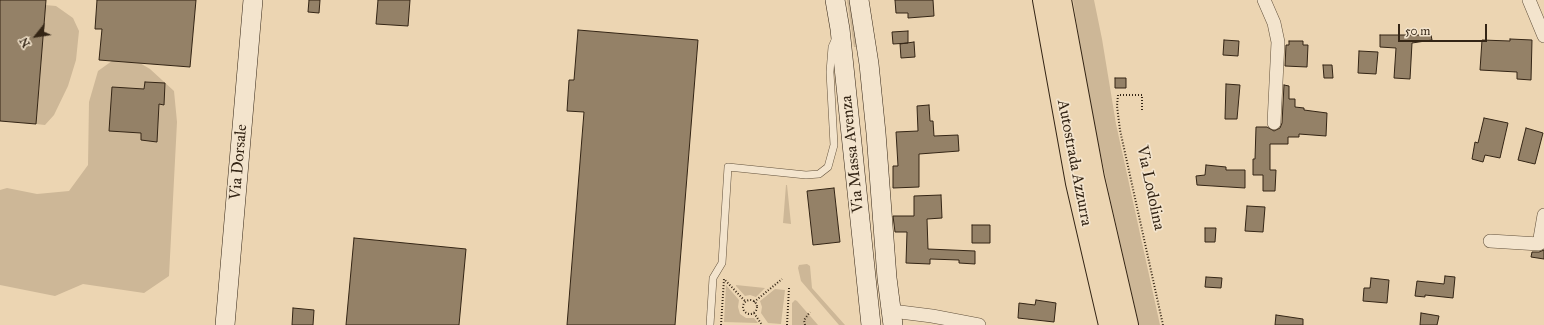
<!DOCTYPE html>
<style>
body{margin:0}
#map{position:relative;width:1544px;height:325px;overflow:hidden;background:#ecd5b2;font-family:"IM FELL Great Primer",serif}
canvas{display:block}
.north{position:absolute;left:16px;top:16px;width:40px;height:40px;-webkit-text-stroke:3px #f3e4cd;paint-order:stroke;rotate:240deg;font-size:11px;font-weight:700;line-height:16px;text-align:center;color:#342515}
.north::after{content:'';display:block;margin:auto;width:14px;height:18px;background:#342515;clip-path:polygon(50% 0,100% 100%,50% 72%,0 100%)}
.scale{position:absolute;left:1398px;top:24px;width:89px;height:18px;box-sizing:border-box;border:2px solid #342515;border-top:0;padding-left:5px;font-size:12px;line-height:14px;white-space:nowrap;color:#342515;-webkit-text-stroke:3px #f3e4cd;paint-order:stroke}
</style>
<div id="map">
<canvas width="1544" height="325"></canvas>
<div class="north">N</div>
<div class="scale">50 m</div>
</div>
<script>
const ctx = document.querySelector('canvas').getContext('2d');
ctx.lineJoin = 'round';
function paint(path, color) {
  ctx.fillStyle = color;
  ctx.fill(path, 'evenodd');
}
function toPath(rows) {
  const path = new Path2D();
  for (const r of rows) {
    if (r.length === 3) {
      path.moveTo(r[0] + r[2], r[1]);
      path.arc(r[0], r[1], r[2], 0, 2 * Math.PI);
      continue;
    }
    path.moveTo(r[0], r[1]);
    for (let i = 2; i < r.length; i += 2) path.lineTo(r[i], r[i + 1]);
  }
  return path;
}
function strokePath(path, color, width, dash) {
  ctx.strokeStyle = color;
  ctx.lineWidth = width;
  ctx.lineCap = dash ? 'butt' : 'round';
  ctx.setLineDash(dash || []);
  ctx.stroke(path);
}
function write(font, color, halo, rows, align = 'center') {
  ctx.font = font + ' "IM FELL Great Primer",serif';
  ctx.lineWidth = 3.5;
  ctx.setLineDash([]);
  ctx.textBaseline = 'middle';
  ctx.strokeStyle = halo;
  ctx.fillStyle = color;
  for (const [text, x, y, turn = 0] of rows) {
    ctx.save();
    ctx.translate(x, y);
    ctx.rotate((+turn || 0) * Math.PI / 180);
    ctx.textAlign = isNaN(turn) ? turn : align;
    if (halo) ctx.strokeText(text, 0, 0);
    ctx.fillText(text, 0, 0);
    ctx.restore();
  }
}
const green = toPath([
 [847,0,856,0,861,47,854,47],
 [1073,0,1094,0,1102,39,1116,124,1160,325,1139,325,1110,198,1087,90],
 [45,5,56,6,73,18,79,31,76,60,68,86,54,115,45,125,36,124],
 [123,53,150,69,174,91,177,122,169,276,144,293,83,284,55,296,0,285,0,190,7,188,37,194,69,191,88,165,89,102,98,71],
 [786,185,787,185,791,224,783,223],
 [807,264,810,266,812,288,845,325,839,325,801,281,798,268,799,265],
 [726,285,739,300,738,307,740,314,746,318,754,318,758,323,724,322],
 [736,286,736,285,765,288,756,297,750,295,745,296],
 [775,289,785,290,781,324,768,323,761,313,762,307,760,301],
 [795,300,797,301,818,325,792,325,792,303]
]);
const building = toPath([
 [0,0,46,0,36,124,0,121,0,0],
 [97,0,196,0,190,67,99,60,102,29,95,29,97,0],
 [309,0,320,0,319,13,308,12,309,0],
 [378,0,410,0,408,26,376,24,378,0],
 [895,0,933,0,934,16,908,18,908,13,896,13,895,0],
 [578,30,698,40,675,325,567,325,584,112,567,111,569,80,574,80,578,30],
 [908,31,908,43,893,44,892,32,908,31],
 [1380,35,1431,35,1432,40,1412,43,1410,79,1394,78,1396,48,1380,47,1380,35],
 [1510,39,1532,40,1531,80,1517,79,1517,72,1480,70,1482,40,1510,41,1510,39],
 [1224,40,1239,41,1238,56,1223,55,1224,40],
 [1289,41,1303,41,1303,45,1308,45,1307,67,1285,66,1286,45,1289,45,1289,41],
 [914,42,915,57,901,58,900,44,914,42],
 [1359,51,1378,52,1376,74,1358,73,1359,51],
 [1323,65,1332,65,1333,78,1324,78,1323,65],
 [1115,78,1126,78,1126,88,1115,88,1115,78],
 [145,82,165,83,164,105,159,104,157,142,141,140,141,133,109,131,112,87,144,89,145,82],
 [1226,84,1240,85,1237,119,1225,119,1226,84],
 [1284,85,1289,86,1289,99,1295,99,1295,107,1304,108,1304,110,1327,113,1326,136,1299,134,1299,137,1288,137,1288,144,1270,144,1270,170,1276,170,1275,191,1263,191,1263,175,1253,175,1253,159,1255,159,1256,127,1267,127,1274,131,1280,128,1282,123,1284,85],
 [929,105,930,121,933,121,934,136,958,135,959,151,919,154,919,187,893,188,893,166,898,166,896,132,918,131,917,106,929,105],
 [1484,118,1508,123,1500,158,1485,155,1483,162,1472,159,1475,142,1478,143,1484,118],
 [1526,128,1543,133,1535,164,1518,160,1526,128],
 [1206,165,1226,167,1226,170,1245,170,1245,188,1197,185,1196,176,1205,175,1206,165],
 [834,188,840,242,813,245,807,191,834,188],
 [941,195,942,218,927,219,928,249,975,251,975,264,959,263,959,260,930,259,930,264,906,263,907,232,895,232,893,216,914,216,914,196,941,195],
 [1247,206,1265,207,1263,232,1245,231,1247,206],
 [972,225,990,225,990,243,972,243,972,225],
 [1205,228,1216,228,1215,242,1205,242,1205,228],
 [354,238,466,249,459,325,346,325,354,238],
 [1544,250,1544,259,1531,257,1532,252,1539,252,1544,250],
 [1445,276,1455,277,1453,298,1425,295,1425,297,1415,296,1417,281,1444,284,1445,276],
 [1206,277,1222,278,1221,288,1205,287,1206,277],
 [1371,278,1389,280,1387,303,1363,301,1364,288,1370,288,1371,278],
 [1036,300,1056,303,1054,322,1018,318,1019,303,1035,305,1036,300],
 [293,308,314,310,313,325,292,325,293,308],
 [1421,313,1439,316,1437,325,1420,325,1421,313],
 [1276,315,1303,319,1303,325,1275,325,1276,315]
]);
const path = toPath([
 [1142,110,1142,95,1118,95,1117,106,1120,130,1163,325],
 [750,307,7],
 [754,302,782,279],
 [754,313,762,325],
 [721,325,724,279,745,301],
 [787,325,789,288],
 [805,325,804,320,810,312]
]);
const lane = toPath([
 [710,325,713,278,722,263,728,167,806,175,819,174,828,167,834,145,830,72,832,47,836,38]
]);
const street = toPath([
 [1264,0,1274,23,1278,42,1274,123],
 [1529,0,1544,36],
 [1490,241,1539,244,1544,215],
 [892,311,932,316,979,325]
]);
const secondary = toPath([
 [835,0,840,29,871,325],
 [859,0,869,64,876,133,887,278,893,325],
 [225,325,253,0]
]);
const highway = toPath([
 [1044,0,1077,183,1110,325],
 [1060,0,1093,178,1127,325]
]);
const streetNames = [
 ["Via Massa Avenza",853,154,-96],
 ["Via Dorsale",239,162,-85],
 ["Autostrada Azzurra",1074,163,79],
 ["Via Lodolina",1150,188,78]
];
paint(green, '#cdb797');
paint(building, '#948167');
strokePath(building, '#342515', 1);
strokePath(lane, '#62513c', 8);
strokePath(street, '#62513c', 14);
strokePath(secondary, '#342515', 20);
strokePath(highway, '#342515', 24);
strokePath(path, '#342515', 2, [1, 2]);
strokePath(lane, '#f3e4cd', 7);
strokePath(street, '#f3e4cd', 13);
strokePath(secondary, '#f3e4cd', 19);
strokePath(highway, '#ecd5b2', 22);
write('16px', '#342515', '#f3e4cd', streetNames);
</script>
